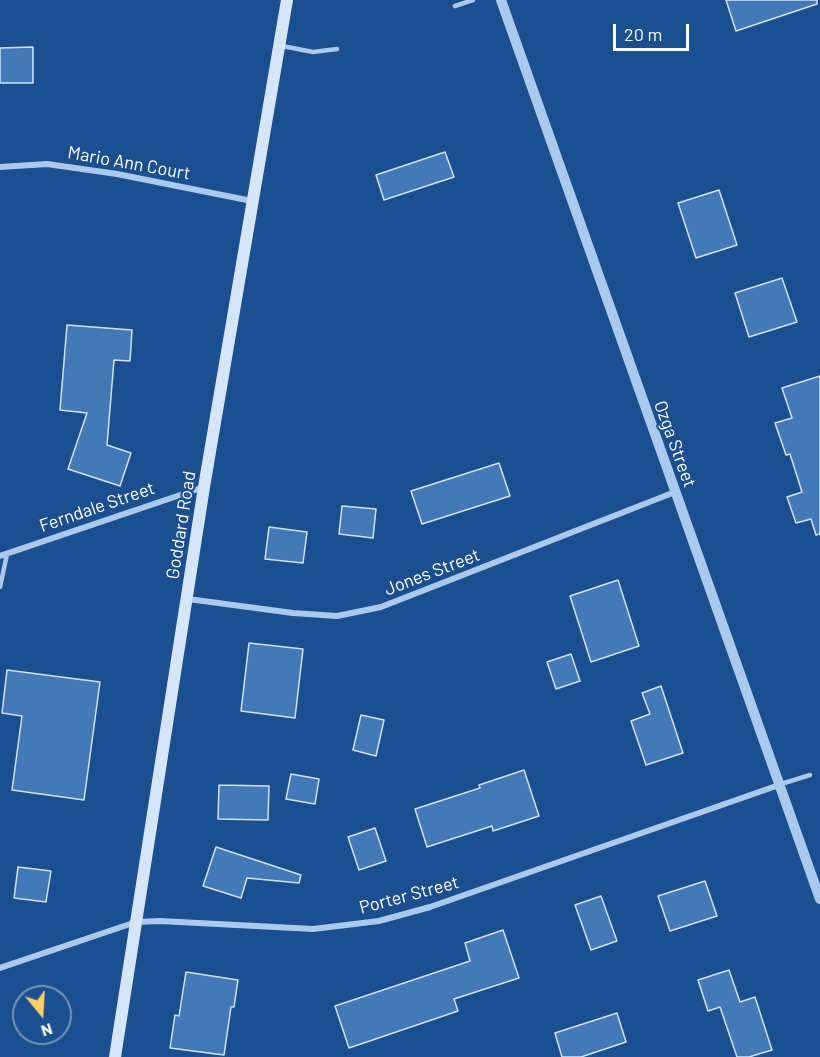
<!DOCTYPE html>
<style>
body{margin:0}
#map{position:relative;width:820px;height:1057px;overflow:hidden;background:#1b4f8f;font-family:Barlow,sans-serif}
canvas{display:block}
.north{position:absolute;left:12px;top:985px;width:60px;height:60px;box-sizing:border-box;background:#1b4f8f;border:2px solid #7695bc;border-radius:50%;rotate:162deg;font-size:16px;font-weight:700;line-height:24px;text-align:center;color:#fff}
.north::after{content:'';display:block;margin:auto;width:21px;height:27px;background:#ffd166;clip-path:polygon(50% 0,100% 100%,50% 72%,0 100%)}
.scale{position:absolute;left:613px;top:24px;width:76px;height:27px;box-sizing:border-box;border:3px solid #fff;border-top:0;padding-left:8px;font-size:18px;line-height:21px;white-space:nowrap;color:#fff;-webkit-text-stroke:4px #1b4f8f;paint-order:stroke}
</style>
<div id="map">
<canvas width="820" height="1057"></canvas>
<div class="north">N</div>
<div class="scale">20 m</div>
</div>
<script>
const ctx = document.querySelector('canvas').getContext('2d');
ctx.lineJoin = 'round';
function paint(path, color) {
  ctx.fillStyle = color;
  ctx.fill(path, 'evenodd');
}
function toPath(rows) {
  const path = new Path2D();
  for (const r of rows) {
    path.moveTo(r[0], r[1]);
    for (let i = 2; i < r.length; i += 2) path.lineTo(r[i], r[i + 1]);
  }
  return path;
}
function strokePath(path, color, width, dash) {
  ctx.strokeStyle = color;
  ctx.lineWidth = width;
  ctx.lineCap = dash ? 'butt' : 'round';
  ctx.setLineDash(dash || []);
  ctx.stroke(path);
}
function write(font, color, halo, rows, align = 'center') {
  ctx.font = font + ' Barlow,sans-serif';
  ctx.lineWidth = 4.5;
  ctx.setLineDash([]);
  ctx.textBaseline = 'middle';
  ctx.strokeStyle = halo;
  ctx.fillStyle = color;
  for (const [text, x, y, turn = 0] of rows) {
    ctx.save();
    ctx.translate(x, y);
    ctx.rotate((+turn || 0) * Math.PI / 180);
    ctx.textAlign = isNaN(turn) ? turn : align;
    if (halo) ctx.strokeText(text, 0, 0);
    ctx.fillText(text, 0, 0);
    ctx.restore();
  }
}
const building = toPath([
 [726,0,817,0,817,4,736,31,726,0],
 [33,47,33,83,0,83,0,48,33,47],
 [445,152,454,177,384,200,376,175,445,152],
 [719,190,737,245,696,258,678,203,719,190],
 [782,278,797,322,749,337,735,293,782,278],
 [67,325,132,330,130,361,114,360,107,445,131,453,120,486,68,469,87,413,60,410,67,325],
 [820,376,820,534,816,535,811,519,796,523,787,497,802,492,790,454,786,455,775,423,792,418,782,388,820,376],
 [499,463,510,496,422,524,411,491,499,463],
 [342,506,376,509,373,538,339,534,342,506],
 [269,527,307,532,303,563,265,559,269,527],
 [618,580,639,646,591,662,570,596,618,580],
 [249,643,303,649,295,718,241,711,249,643],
 [571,654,580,681,556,689,547,662,571,654],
 [7,670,100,682,84,800,12,790,22,716,2,713,7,670],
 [661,686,683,753,646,765,631,721,650,714,642,693,661,686],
 [361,715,384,720,376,756,353,750,361,715],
 [524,770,539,816,493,831,492,826,427,847,415,809,480,788,479,785,524,770],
 [291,774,319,779,315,804,286,799,291,774],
 [219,785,269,786,268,820,218,819,219,785],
 [375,828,386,861,359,870,348,837,375,828],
 [216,847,301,875,299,883,247,878,241,898,203,886,216,847],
 [18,867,51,871,46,902,14,898,18,867],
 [705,881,717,916,670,931,658,896,705,881],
 [601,896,617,941,591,950,575,905,601,896],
 [503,930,519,978,454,999,458,1011,349,1048,335,1006,470,961,465,943,503,930],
 [729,970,740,1002,755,997,772,1050,749,1057,737,1057,720,1007,708,1011,698,980,729,970],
 [186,972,238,980,234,1007,231,1007,224,1055,170,1048,175,1015,179,1016,186,972],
 [617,1013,626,1042,581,1057,562,1057,555,1033,617,1013]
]);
const service = toPath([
 [455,6,473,0],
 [282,46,313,52,337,49],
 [0,587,7,554],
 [781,784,810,775]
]);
const minor = toPath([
 [0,167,47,164,117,174,252,201],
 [0,556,204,487],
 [188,599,293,613,337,616,381,607,675,492],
 [0,968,136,922,160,921,313,929,379,921,430,907,779,785]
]);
const tertiary = toPath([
 [501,0,820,899]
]);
const secondary = toPath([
 [115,1057,204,487,287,0]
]);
const streetNames = [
 ["Mario Ann Court",129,163,10],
 ["Ozga Street",675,444,70],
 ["Ferndale Street",97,507,-19],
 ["Goddard Road",181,525,-81],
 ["Jones Street",432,572,-21],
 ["Porter Street",409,895,-15]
];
paint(building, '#4478b7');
strokePath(building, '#cfe3fa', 1.5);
strokePath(service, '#a9c9ee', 4.5);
strokePath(minor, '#a9c9ee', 6);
strokePath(tertiary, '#a9c9ee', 10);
strokePath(secondary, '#d6e6fa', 12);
write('18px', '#fff', '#1b4f8f', streetNames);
</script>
